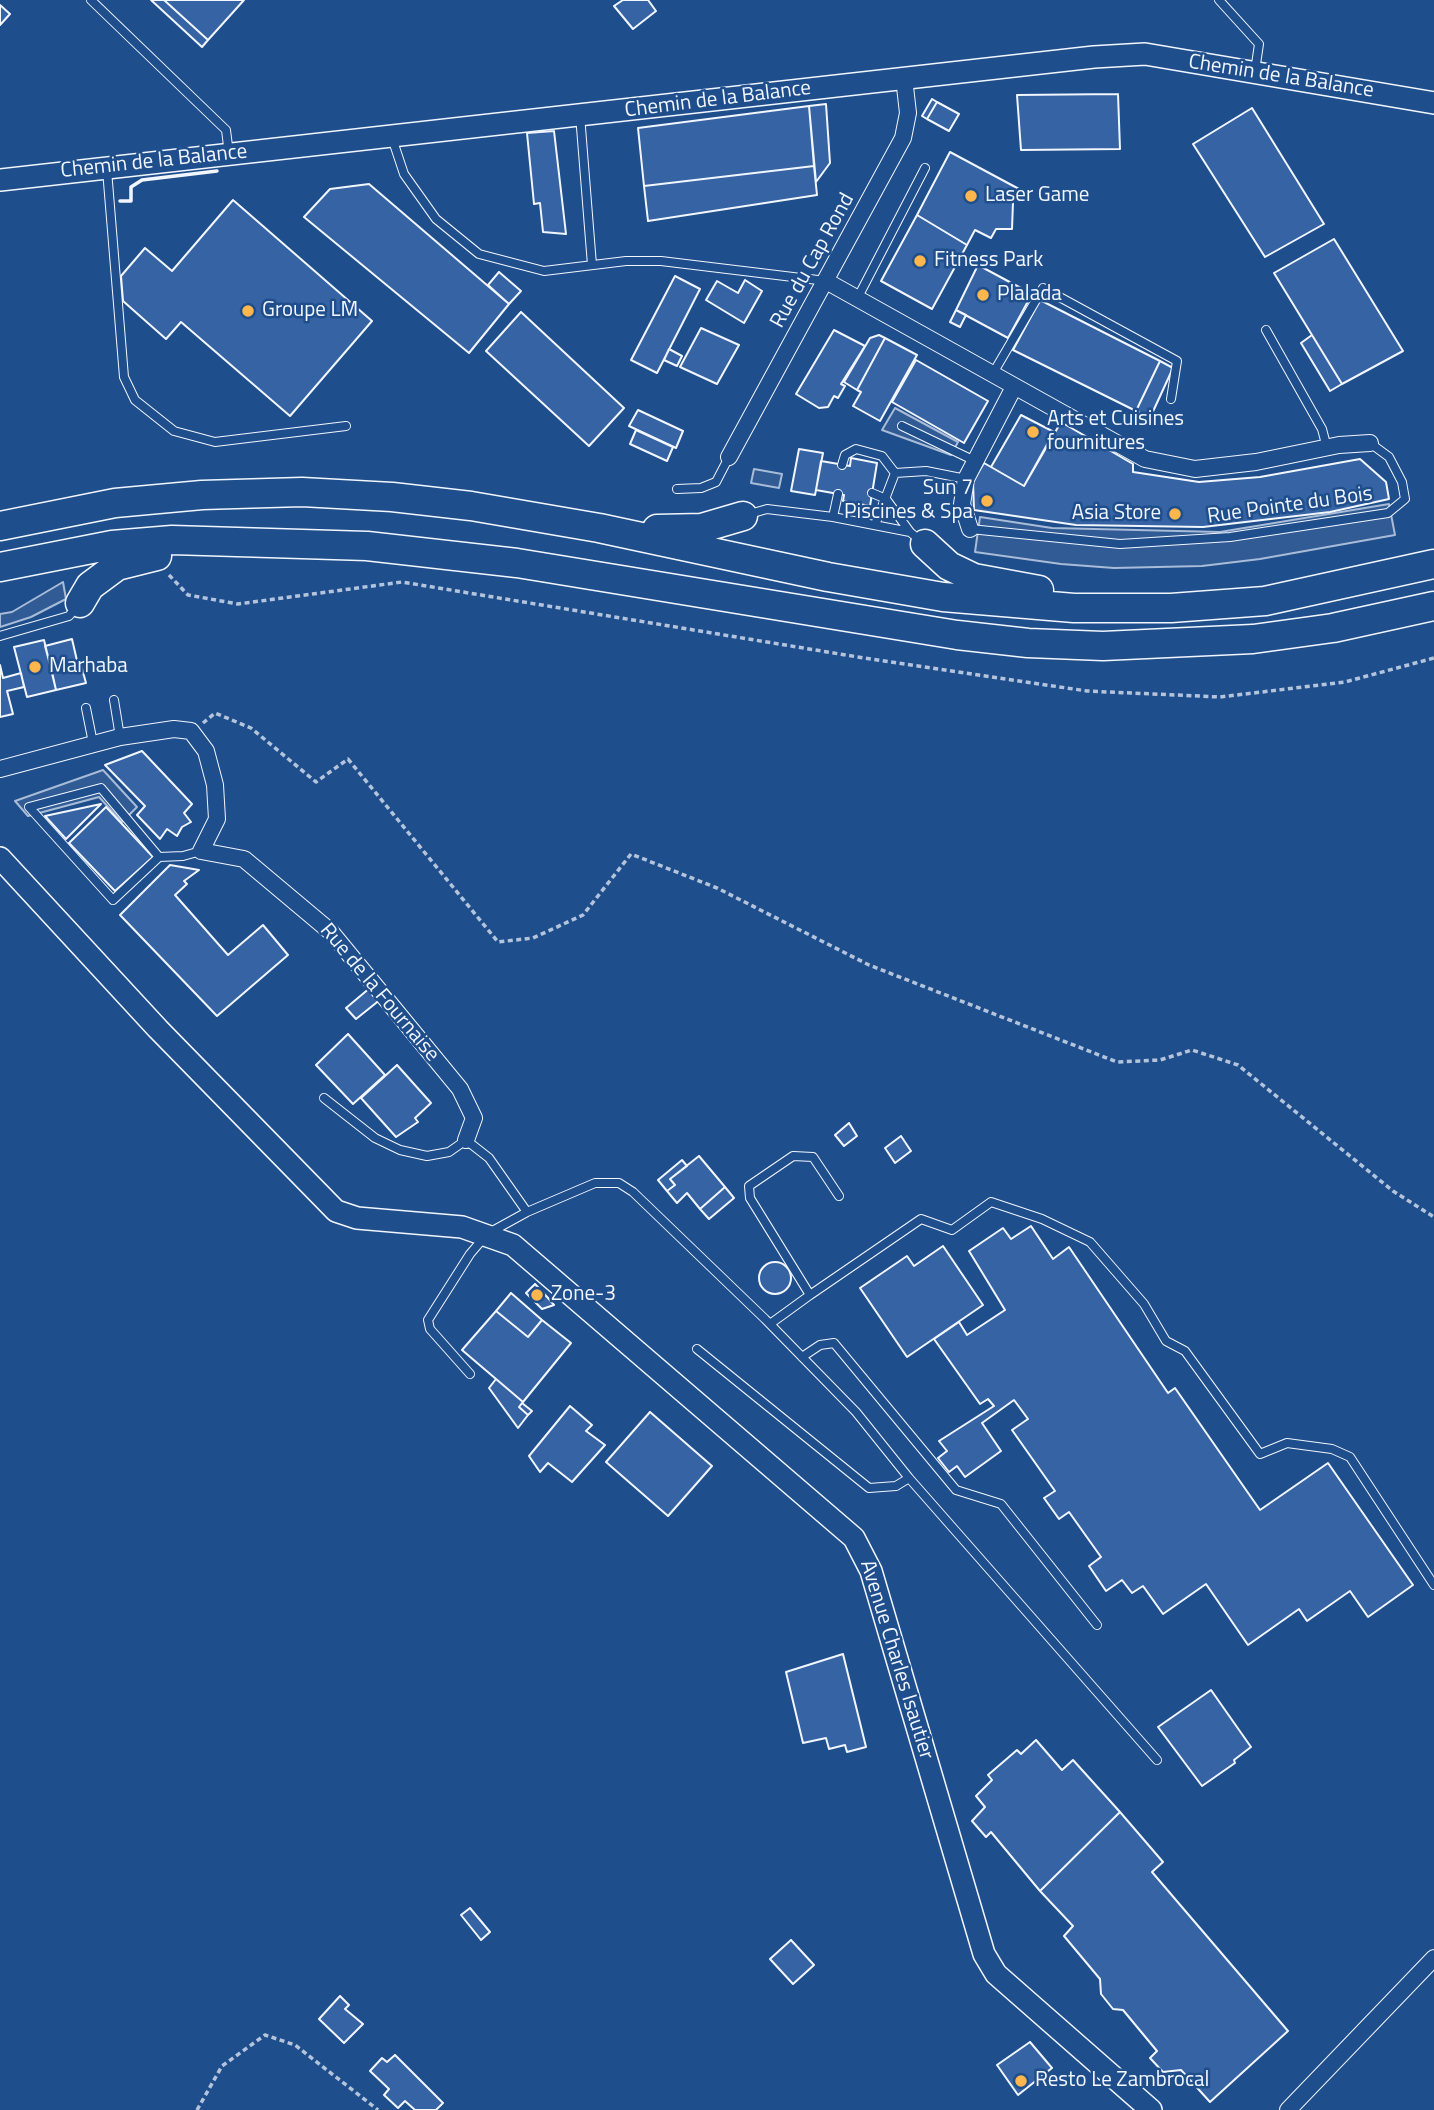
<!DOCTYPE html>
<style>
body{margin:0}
canvas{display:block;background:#1f4e8c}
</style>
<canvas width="1434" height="2110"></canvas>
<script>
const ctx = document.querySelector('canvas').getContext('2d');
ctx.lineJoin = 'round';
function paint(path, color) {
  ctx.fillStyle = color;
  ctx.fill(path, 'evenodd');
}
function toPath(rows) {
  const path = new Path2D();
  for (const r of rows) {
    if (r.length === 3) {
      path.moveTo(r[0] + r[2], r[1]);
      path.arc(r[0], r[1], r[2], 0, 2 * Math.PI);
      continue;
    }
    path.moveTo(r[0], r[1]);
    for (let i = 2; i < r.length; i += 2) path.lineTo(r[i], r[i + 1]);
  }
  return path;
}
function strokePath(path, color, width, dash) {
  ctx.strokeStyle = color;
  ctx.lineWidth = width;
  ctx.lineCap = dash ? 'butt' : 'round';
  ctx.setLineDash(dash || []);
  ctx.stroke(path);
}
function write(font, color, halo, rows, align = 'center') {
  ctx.font = font + ' "Titillium Web",sans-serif';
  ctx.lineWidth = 5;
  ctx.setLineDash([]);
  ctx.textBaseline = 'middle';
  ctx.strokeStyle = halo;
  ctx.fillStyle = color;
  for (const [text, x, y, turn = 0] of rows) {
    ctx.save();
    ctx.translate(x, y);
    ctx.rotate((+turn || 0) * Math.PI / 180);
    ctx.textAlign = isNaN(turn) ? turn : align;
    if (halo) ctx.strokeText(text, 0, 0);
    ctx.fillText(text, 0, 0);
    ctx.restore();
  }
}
const built = toPath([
 [895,408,958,442,951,455,882,430,895,408],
 [754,469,782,474,779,488,751,483,754,469],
 [1389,504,1395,535,1260,559,1202,566,1114,568,1061,564,975,552,980,517,1052,528,1220,532,1389,504],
 [63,582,66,599,31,617,0,627,0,614,12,612,63,582],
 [103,770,137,807,122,822,99,797,28,816,15,801,103,770]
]);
const building = toPath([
 [151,0,164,0,208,40,202,47,151,0],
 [164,0,244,0,208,40,164,0],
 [623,0,648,0,656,11,633,29,614,6,623,0],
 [0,5,10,14,0,25,0,5],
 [1118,94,1120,149,1021,150,1017,95,1118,94],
 [932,99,937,102,927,119,922,116,932,99],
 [937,102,959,114,949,131,927,119,937,102],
 [826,104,830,163,816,182,809,106,826,104],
 [809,106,814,166,644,186,638,128,809,106],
 [1252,108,1324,224,1265,257,1193,144,1252,108],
 [554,131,566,234,543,232,540,203,534,204,527,133,554,131],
 [950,152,1019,189,1013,202,1012,229,996,229,991,238,975,230,967,245,917,215,950,152],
 [814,166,817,195,648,221,644,186,814,166],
 [369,184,509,304,469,353,304,217,330,189,369,184],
 [233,200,372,321,290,416,181,322,166,339,123,301,121,276,145,248,172,271,233,200],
 [917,215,967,245,932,309,881,281,917,215],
 [1334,239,1403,351,1342,384,1274,273,1334,239],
 [978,265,1032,294,1008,338,956,310,978,265],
 [499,272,521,291,509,304,488,285,499,272],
 [675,276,700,289,657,373,631,360,675,276],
 [745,280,762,291,744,323,706,300,717,281,738,293,745,280],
 [1040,300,1160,361,1136,411,1013,350,1040,300],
 [956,310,966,315,960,327,950,322,956,310],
 [521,312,624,408,589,446,486,351,521,312],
 [701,328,739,345,717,384,680,367,701,328],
 [834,330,865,346,841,384,845,386,838,398,834,396,828,407,819,408,796,394,834,330],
 [879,335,885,338,857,390,844,382,870,338,879,335],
 [1312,335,1342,384,1330,391,1301,343,1312,335],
 [885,338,917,355,880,421,853,406,861,392,857,390,885,338],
 [669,349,682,356,677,366,664,360,669,349],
 [916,360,988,401,964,443,892,402,916,360],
 [1160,361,1173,368,1150,418,1136,411,1160,361],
 [638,410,683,431,676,448,629,426,638,410],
 [1021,415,1054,432,1024,486,991,467,1021,415],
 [1061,422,1133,464,1133,472,1199,482,1260,477,1360,459,1386,482,1389,499,1330,512,1203,527,1076,525,974,510,973,481,984,463,1024,486,1061,422],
 [636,430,673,447,667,461,630,444,636,430],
 [799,449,823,453,815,495,791,491,799,449],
 [851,458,877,463,870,506,843,501,844,495,816,490,821,461,850,466,851,458],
 [72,639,78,665,52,672,45,646,72,639],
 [44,640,56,690,27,697,14,647,44,640],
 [0,665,3,678,21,673,24,687,7,691,13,714,0,717,0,665],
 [81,665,86,683,56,690,52,672,81,665],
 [142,751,192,804,184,813,191,822,182,827,177,836,167,829,160,839,137,815,145,806,105,765,142,751],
 [101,804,66,839,45,816,101,804],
 [106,807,153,857,115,891,69,843,106,807],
 [170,865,199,870,184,881,187,884,175,895,228,955,263,925,288,955,217,1016,120,915,170,865],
 [371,987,381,999,356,1019,346,1008,371,987],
 [348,1034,385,1075,353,1104,316,1065,348,1034],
 [397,1065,431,1103,415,1118,418,1122,396,1137,361,1098,397,1065],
 [849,1123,857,1136,844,1146,835,1135,849,1123],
 [901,1136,911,1151,895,1163,885,1148,901,1136],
 [699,1156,725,1187,700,1209,687,1193,677,1203,667,1191,675,1185,670,1179,699,1156],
 [682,1160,687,1166,670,1179,675,1185,667,1191,658,1180,682,1160],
 [725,1187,734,1198,709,1219,700,1209,725,1187],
 [1031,1226,1053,1259,1069,1247,1168,1393,1175,1388,1260,1510,1328,1463,1413,1585,1368,1617,1350,1591,1307,1621,1299,1609,1248,1645,1206,1584,1163,1614,1143,1586,1132,1593,1122,1580,1106,1591,1089,1566,1101,1557,1069,1512,1059,1519,1044,1498,1055,1491,1012,1430,1028,1419,1014,1400,982,1423,1001,1451,965,1477,957,1466,949,1472,938,1458,947,1451,939,1441,994,1406,988,1399,980,1404,934,1339,959,1322,967,1335,1005,1310,969,1251,1003,1228,1011,1239,1031,1226],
 [943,1246,983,1305,907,1357,860,1288,907,1256,914,1266,943,1246],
 [775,1278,16],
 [535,1284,548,1298,554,1305,542,1309,526,1293,535,1284],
 [511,1293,542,1320,528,1337,496,1311,511,1293],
 [496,1311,528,1337,542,1320,571,1343,523,1402,462,1350,496,1311],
 [496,1379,523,1402,519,1407,528,1415,518,1428,489,1388,496,1379],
 [522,1403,532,1411,528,1415,519,1407,522,1403],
 [570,1406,592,1425,586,1431,605,1445,572,1482,548,1463,540,1472,529,1456,570,1406],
 [650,1412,712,1466,668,1516,606,1462,650,1412],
 [843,1654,866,1747,847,1752,845,1745,829,1749,826,1738,803,1743,786,1672,843,1654],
 [1211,1690,1251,1747,1234,1760,1235,1763,1202,1786,1158,1727,1211,1690],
 [1036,1740,1062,1770,1073,1760,1120,1812,1040,1891,991,1832,986,1837,972,1821,985,1807,976,1796,992,1780,988,1775,1017,1750,1021,1754,1036,1740],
 [1120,1812,1163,1862,1152,1872,1288,2031,1210,2102,1181,2070,1163,2072,1150,2058,1157,2051,1123,2010,1113,2009,1101,1994,1100,1979,1064,1936,1073,1926,1040,1891,1120,1812],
 [470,1908,490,1932,481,1940,461,1915,470,1908],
 [791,1940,814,1965,793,1984,770,1959,791,1940],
 [340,1996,349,2005,345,2009,363,2024,344,2043,319,2019,340,1996],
 [1030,2042,1052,2068,1018,2095,997,2065,1030,2042],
 [395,2055,443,2103,436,2110,415,2110,405,2101,398,2108,384,2095,389,2089,370,2071,382,2058,387,2062,395,2055]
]);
const path = toPath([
 [169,575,188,595,238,604,402,582,864,658,1087,691,1220,697,1345,682,1434,658],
 [203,723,215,713,251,728,316,782,348,759,498,942,533,938,583,915,631,854,717,888,869,965,1117,1062,1160,1060,1192,1050,1238,1065,1393,1191,1434,1217],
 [197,2110,222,2066,265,2035,295,2045,378,2110]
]);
const service = toPath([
 [91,0,226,130,229,154],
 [1219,0,1259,44,1255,71],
 [580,115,592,265],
 [392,138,404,174,436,219,479,254,544,271,626,261,661,261,826,281],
 [107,170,124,377,135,400,174,431,215,442,346,426],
 [857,299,925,168],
 [1266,330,1322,429,1327,448],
 [992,375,1043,288,1177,361,1171,399],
 [902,426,975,461],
 [842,465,845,455,856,449,882,456,895,473],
 [677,489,701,488,716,482,729,457],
 [872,493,886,499,910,532],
 [746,515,767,509,833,517,910,532,922,542],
 [833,517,838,494],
 [875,525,895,473,926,471,966,479],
 [970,529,1120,544,1230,537,1388,513,1405,499,1402,482,1389,457,1370,443],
 [0,636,69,616,77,606],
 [114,700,120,737],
 [86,708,93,743],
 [159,857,113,900,29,807,101,788,159,857,183,856,201,851],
 [324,1098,375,1138,400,1150,427,1156,449,1152,466,1140,489,1158,527,1212],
 [810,1295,921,1219,952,1230,991,1202,1042,1219,1090,1242,1144,1304,1166,1341,1185,1351,1260,1454,1287,1443,1332,1449,1350,1457,1434,1585],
 [770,1324,810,1295,750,1198,749,1186,793,1156,813,1157,839,1196],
 [697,1349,869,1488,896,1486,909,1478],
 [802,1357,820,1345,834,1343,956,1490,1001,1504,1097,1625],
 [470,1374,430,1329,428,1320,470,1254,487,1234,527,1212,595,1183,619,1183,633,1192,765,1319,856,1412,909,1478,1157,1760]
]);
const minor = toPath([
 [826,281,1145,459,1195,469,1256,462,1339,445,1370,443],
 [729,457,903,138,908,113,904,78],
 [970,529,962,504,966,479,1014,387],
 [0,769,120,737,174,729,191,731,206,751,215,785,217,819,201,851,244,859,331,932,460,1089,474,1118,466,1140],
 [1288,2110,1434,1958]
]);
const tertiary = toPath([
 [0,180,1094,57,1145,54,1434,103],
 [0,858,158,1029,336,1211,357,1218,462,1227,513,1245,854,1538,871,1571,984,1954,996,1974,1151,2110]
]);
const trunk = toPath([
 [0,526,115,503,202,495,302,492,392,497,471,506,599,528,828,577,943,597,1074,608,1171,608,1265,601,1434,564],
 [657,529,702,528,743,516],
 [925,544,949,566,974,578,1039,590],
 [0,567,112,545,172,540,367,546,517,563,957,635,1028,643,1103,646,1253,639,1333,628,1434,606],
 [80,603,90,586,117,566,157,556]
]);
const wall = toPath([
 [120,201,131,201,131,187,142,180,217,171]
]);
const markers = [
 [971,196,7,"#ffb74d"],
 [920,261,7,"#ffb74d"],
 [983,295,7,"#ffb74d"],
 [248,311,7,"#ffb74d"],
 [1033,432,7,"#ffb74d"],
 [987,501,7,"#ffb74d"],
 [1175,514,7,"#ffb74d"],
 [35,667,7,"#ffb74d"],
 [537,1295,7,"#ffb74d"],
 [1021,2081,7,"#ffb74d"]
];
const streetNames = [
 ["Chemin de la Balance",1281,77,9],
 ["Chemin de la Balance",718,100,-7],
 ["Chemin de la Balance",154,162,-6],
 ["Rue du Cap Rond",813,261,-61],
 ["Rue Pointe du Bois",1290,506,-8],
 ["Rue de la Fournaise",379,993,50],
 ["Avenue Charles Isautier",896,1660,73]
];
const poiNames = [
 ["Laser Game",985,196],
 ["Fitness Park",934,261],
 ["Plalada",997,295],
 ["Groupe LM",262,311],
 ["Arts et Cuisines",1047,420],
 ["fournitures",1047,444],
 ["Sun 7",973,489,"right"],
 ["Piscines & Spa",973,513,"right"],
 ["Asia Store",1161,514,"right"],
 ["Marhaba",49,667],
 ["Zone-3",551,1295],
 ["Resto Le Zambrocal",1035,2081]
];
paint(built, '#305b95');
strokePath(built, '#a8bbd7', 2);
paint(building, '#3563a3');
strokePath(building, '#f2f6ff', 2);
strokePath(service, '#f2f6ff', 10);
strokePath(minor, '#f2f6ff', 18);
strokePath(tertiary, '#f2f6ff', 24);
strokePath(trunk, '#f2f6ff', 31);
strokePath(path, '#b3c4dc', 3.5, [5, 3.5]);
strokePath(service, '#1f4e8c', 8);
strokePath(minor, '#1f4e8c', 16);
strokePath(tertiary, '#1f4e8c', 21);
strokePath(trunk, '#1f4e8c', 28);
strokePath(wall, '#f2f6ff', 3.5);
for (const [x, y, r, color] of markers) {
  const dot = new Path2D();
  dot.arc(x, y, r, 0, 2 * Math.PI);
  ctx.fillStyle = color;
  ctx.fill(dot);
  strokePath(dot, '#1f4e8c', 2.5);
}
write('21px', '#f2f6ff', '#1f4e8c', streetNames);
write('21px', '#f2f6ff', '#1f4e8c', poiNames, 'left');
</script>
